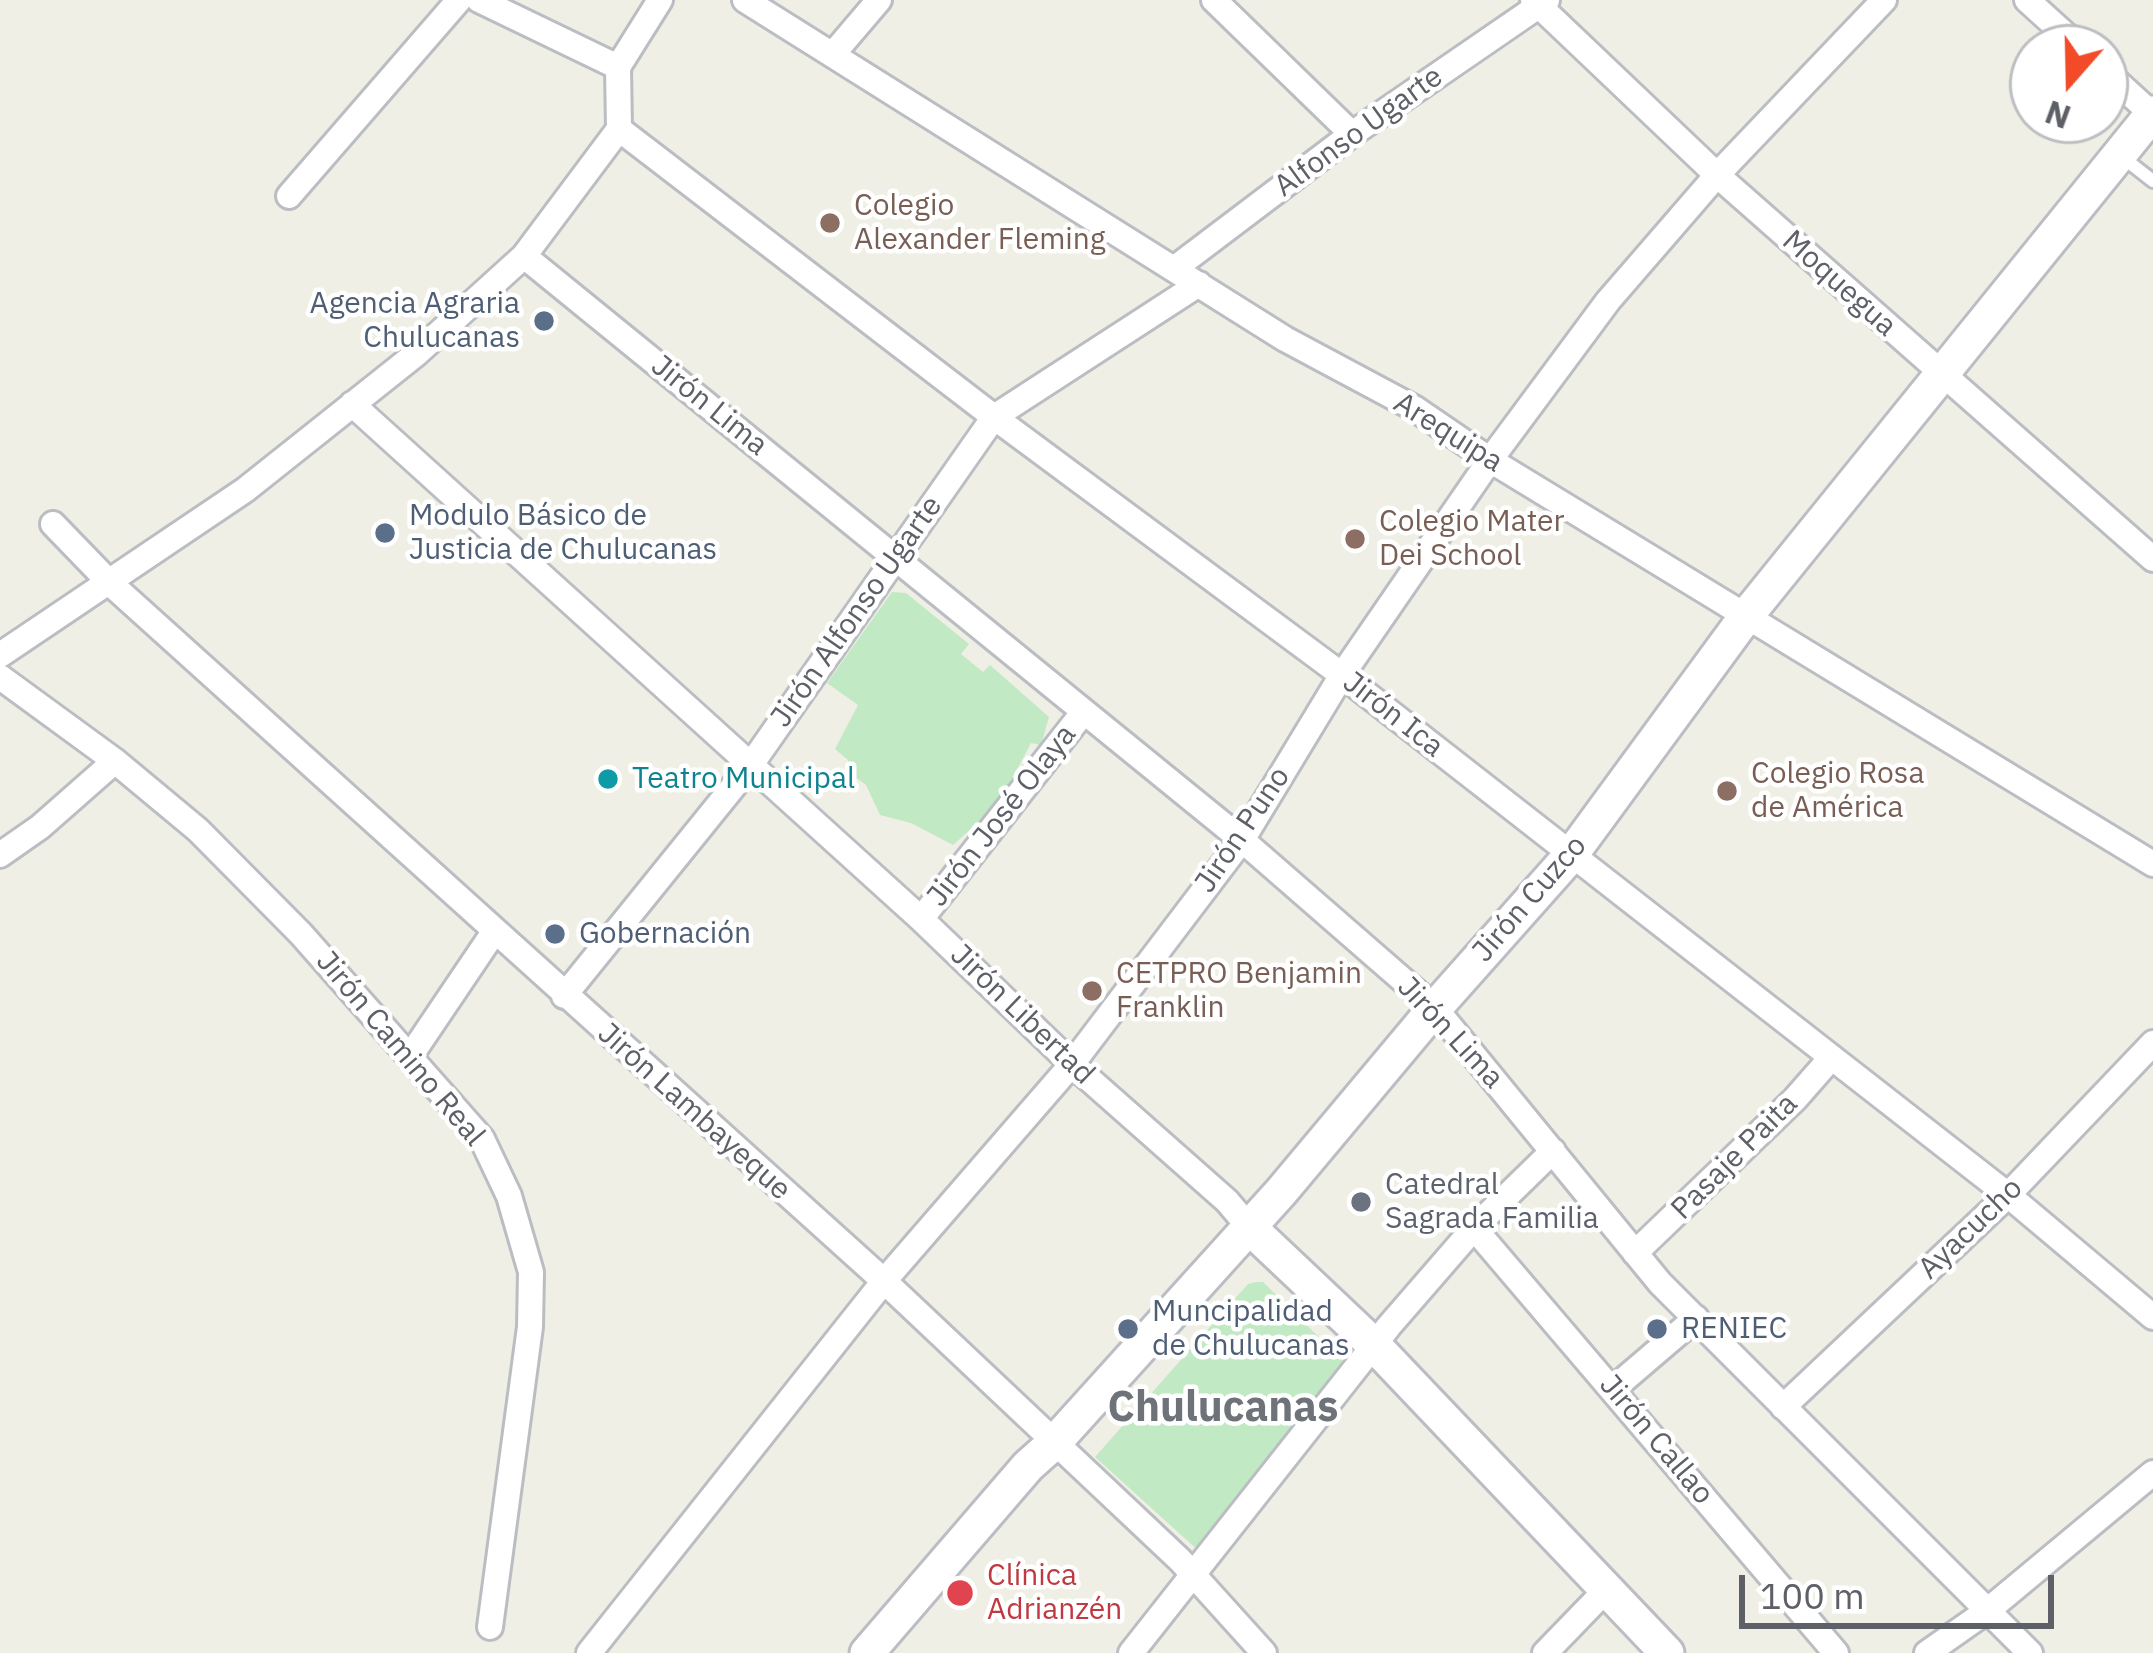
<!DOCTYPE html>
<meta charset="utf-8">
<style>
body{margin:0}
#map{position:relative;width:2153px;height:1653px;overflow:hidden;background:#f0efe5;font-family:"IBM Plex Sans",sans-serif}
canvas{display:block}
.north{position:absolute;left:2009px;top:24px;width:120px;height:120px;box-sizing:border-box;background:#fff;border:3px solid #bebfc2;border-radius:50%;rotate:200deg;font-size:33px;font-weight:700;line-height:48px;text-align:center;color:#5d6067}
.north::after{content:'';display:block;margin:auto;width:42px;height:54px;background:#f34a29;clip-path:polygon(50% 0,100% 100%,50% 72%,0 100%)}
.scale{position:absolute;left:1739px;top:1575px;width:315px;height:54px;box-sizing:border-box;border:6px solid #5d6067;border-top:0;padding-left:15px;font-size:36px;line-height:42px;white-space:nowrap;color:#5d6067;-webkit-text-stroke:9px #fff;paint-order:stroke}
</style>
<div id="map">
<canvas width="2153" height="1653"></canvas>
<div class="north">N</div>
<div class="scale">100 m</div>
</div>
<script>
const ctx = document.querySelector('canvas').getContext('2d');
ctx.lineJoin = 'round';
function paint(path, color) {
  ctx.fillStyle = color;
  ctx.fill(path, 'evenodd');
}
function toPath(rows) {
  const path = new Path2D();
  for (const r of rows) {
    path.moveTo(r[0], r[1]);
    for (let i = 2; i < r.length; i += 2) path.lineTo(r[i], r[i + 1]);
  }
  return path;
}
function strokePath(path, color, width, dash) {
  ctx.strokeStyle = color;
  ctx.lineWidth = width;
  ctx.lineCap = dash ? 'butt' : 'round';
  ctx.setLineDash(dash || []);
  ctx.stroke(path);
}
function write(font, color, halo, rows, align = 'center') {
  ctx.font = font + ' "IBM Plex Sans",sans-serif';
  ctx.lineWidth = 9;
  ctx.setLineDash([]);
  ctx.textBaseline = 'middle';
  ctx.strokeStyle = halo;
  ctx.fillStyle = color;
  for (const [text, x, y, turn = 0] of rows) {
    ctx.save();
    ctx.translate(x, y);
    ctx.rotate((+turn || 0) * Math.PI / 180);
    ctx.textAlign = isNaN(turn) ? turn : align;
    if (halo) ctx.strokeText(text, 0, 0);
    ctx.fillText(text, 0, 0);
    ctx.restore();
  }
}
const green = toPath([
 [892,592,906,593,969,644,961,654,983,672,990,665,1049,717,1041,745,1031,743,999,804,953,845,911,823,880,815,866,785,847,771,848,760,835,749,858,705,827,683],
 [1256,1282,1263,1282,1350,1368,1201,1553,1095,1457,1248,1284]
]);
const lane = toPath([
 [2121,156,2153,181]
]);
const street = toPath([
 [479,0,618,67],
 [745,0,1285,339,1414,408,1490,460,2153,864],
 [1214,0,1352,134],
 [1533,0,1717,175,2153,559],
 [2027,0,2080,48],
 [833,54,879,0],
 [2105,71,2153,115],
 [619,129,994,417,1342,675,2008,1195,2153,1317],
 [619,129,618,67,660,0],
 [289,196,459,0],
 [524,256,1242,840,1435,1008,1660,1283,2030,1653],
 [1175,268,1352,134,1547,0],
 [352,404,921,919,1072,1064,1227,1201,1249,1227],
 [53,524,111,584,884,1281,1180,1560,1264,1653],
 [0,655,245,490,416,354,524,256,619,129],
 [0,677,115,761,198,830,301,934,482,1139,509,1196,531,1272,530,1327,490,1627],
 [0,855,40,827,115,761],
 [921,919,1082,714],
 [564,996,750,766,994,417,1199,284],
 [411,1055,494,932],
 [1474,1228,1836,1653],
 [1635,1253,1795,1099,1831,1058],
 [1613,1389,1696,1318],
 [1783,1407,2008,1195,2153,1043],
 [589,1653,884,1281,1072,1064,1242,840,1342,675,1490,460,1608,301,1717,175,1884,0],
 [1131,1653,1389,1326,1474,1228,1553,1151],
 [1545,1653,1606,1590],
 [1927,1653,1987,1611,2153,1473]
]);
const secondary = toPath([
 [1249,1227,1374,1345,1667,1653],
 [867,1653,1028,1466,1055,1442,1281,1192,1435,1008,1571,855,1747,615,2153,113]
]);
const markers = [
 [830,223,12,"#8d6e63"],
 [544,321,12,"#5c6f8a"],
 [385,533,12,"#5c6f8a"],
 [1355,539,12,"#8d6e63"],
 [608,779,12,"#0f9aa8"],
 [1727,791,12,"#8d6e63"],
 [555,934,12,"#5c6f8a"],
 [1092,991,12,"#8d6e63"],
 [1361,1202,12,"#6b7280"],
 [1128,1329,12,"#5c6f8a"],
 [1657,1329,12,"#5c6f8a"],
 [960,1593,15,"#e0444e"]
];
const streetNames = [
 ["Alfonso Ugarte",1359,132,-36],
 ["Moquegua",1839,284,42],
 ["Jirón Lima",709,406,39],
 ["Arequipa",1448,433,32],
 ["Jirón Alfonso Ugarte",857,612,-55],
 ["Jirón Ica",1393,715,38],
 ["Jirón José Olaya",1002,816,-52],
 ["Jirón Puno",1243,830,-56],
 ["Jirón Cuzco",1530,899,-49],
 ["Jirón Libertad",1022,1015,44],
 ["Jirón Lima",1450,1033,47],
 ["Jirón Camino Real",400,1049,50],
 ["Jirón Lambayeque",694,1112,42],
 ["Pasaje Paita",1735,1157,-45],
 ["Ayacucho",1971,1229,-44],
 ["Jirón Callao",1656,1440,50]
];
const educationNames = [
 ["Colegio",854,206],
 ["Alexander Fleming",854,240],
 ["Colegio Mater",1379,522],
 ["Dei School",1379,556],
 ["Colegio Rosa",1751,774],
 ["de América",1751,808],
 ["CETPRO Benjamin",1116,974],
 ["Franklin",1116,1008]
];
const serviceNames = [
 ["Agencia Agraria",520,304,"right"],
 ["Chulucanas",520,338,"right"],
 ["Modulo Básico de",409,516],
 ["Justicia de Chulucanas",409,550],
 ["Gobernación",579,934],
 ["Muncipalidad",1152,1312],
 ["de Chulucanas",1152,1346],
 ["RENIEC",1681,1329]
];
const cultureNames = [
 ["Teatro Municipal",632,779]
];
const worshipNames = [
 ["Catedral",1385,1185],
 ["Sagrada Familia",1385,1219]
];
const healthNames = [
 ["Clínica",987,1576],
 ["Adrianzén",987,1610]
];
const districtNames = [
 ["Chulucanas",1223,1409]
];
paint(green, '#c1e9c4');
strokePath(lane, '#babdc2', 18);
strokePath(street, '#babdc2', 30);
strokePath(secondary, '#bbbdc4', 39);
strokePath(lane, '#fff', 12);
strokePath(street, '#fff', 24);
strokePath(secondary, '#fff', 33);
for (const [x, y, r, color] of markers) {
  const dot = new Path2D();
  dot.arc(x, y, r, 0, 2 * Math.PI);
  ctx.fillStyle = color;
  ctx.fill(dot);
  strokePath(dot, '#fff', 4.5);
}
write('30px', '#5d6067', '#fff', streetNames);
write('30px', '#785e54', '#fff', educationNames, 'left');
write('30px', '#4e5e75', '#fff', serviceNames, 'left');
write('30px', '#0d838f', '#fff', cultureNames, 'left');
write('30px', '#5b616d', '#fff', worshipNames, 'left');
write('30px', '#be3a42', '#fff', healthNames, 'left');
write('bold 42px', '#6e7279', '#fff', districtNames);
</script>
